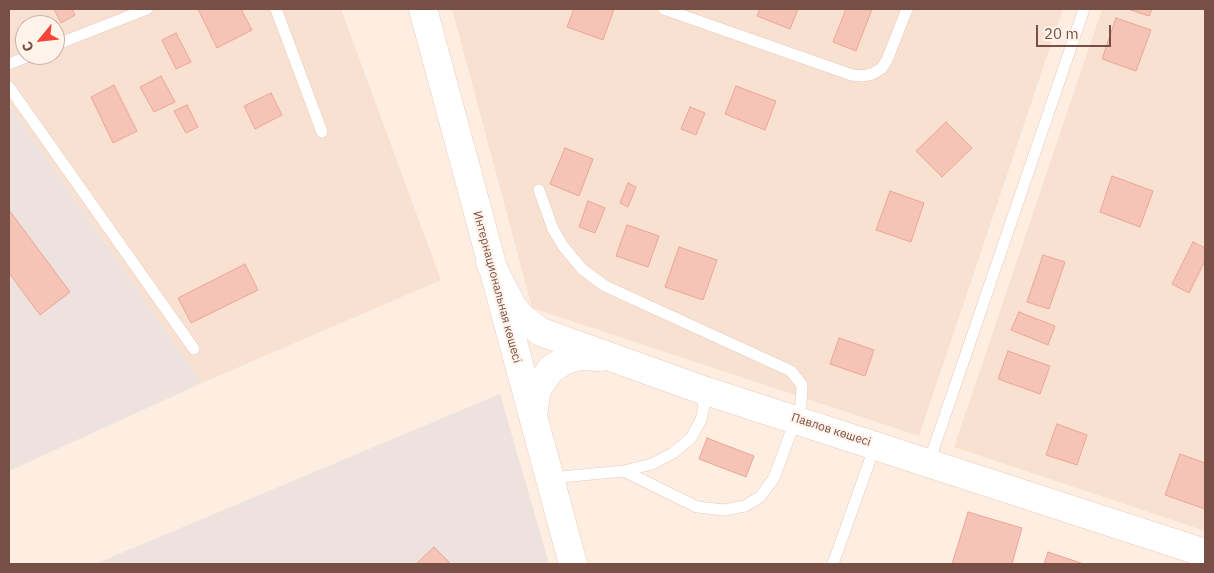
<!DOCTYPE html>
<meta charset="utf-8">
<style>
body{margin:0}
#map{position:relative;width:1214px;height:573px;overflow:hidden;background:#feeee1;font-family:"IBM Plex Sans",sans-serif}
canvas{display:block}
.frame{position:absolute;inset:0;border:10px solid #784f45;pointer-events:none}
.north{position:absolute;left:15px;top:15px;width:50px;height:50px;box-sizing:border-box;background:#fff3ea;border:1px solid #c9b1a8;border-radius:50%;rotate:242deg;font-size:14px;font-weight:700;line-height:20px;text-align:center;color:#784f45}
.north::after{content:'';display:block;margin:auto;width:18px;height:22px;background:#f5433a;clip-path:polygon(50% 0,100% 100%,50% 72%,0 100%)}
.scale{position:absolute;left:1036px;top:25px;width:75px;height:22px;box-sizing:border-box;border:2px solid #784f45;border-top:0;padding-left:6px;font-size:15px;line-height:18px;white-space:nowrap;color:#784f45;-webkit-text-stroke:4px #fff3ea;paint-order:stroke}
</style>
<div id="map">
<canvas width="1214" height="573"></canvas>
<div class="frame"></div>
<div class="north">С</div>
<div class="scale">20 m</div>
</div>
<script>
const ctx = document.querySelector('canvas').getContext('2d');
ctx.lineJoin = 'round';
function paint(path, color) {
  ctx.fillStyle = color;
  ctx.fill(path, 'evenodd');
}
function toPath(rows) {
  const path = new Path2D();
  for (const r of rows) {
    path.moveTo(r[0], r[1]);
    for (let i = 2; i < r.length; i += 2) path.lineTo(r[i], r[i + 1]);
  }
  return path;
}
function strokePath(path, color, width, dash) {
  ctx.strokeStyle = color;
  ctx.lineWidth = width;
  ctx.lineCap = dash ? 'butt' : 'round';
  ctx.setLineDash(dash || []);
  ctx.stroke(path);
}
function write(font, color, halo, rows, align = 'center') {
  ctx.font = font + ' "IBM Plex Sans",sans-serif';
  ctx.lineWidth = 4;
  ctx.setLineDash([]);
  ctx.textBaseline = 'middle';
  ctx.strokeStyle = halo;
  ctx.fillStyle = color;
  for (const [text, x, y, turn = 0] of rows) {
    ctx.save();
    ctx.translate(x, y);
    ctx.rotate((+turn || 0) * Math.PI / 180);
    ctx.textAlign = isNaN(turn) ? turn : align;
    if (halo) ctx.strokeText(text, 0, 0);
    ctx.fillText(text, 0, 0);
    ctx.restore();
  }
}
const residential = toPath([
 [9,9,341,9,441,280,202,383,9,104],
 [25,25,55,25,55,55,25,55],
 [452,9,1063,9,919,436,532,308],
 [1102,9,1205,9,1205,531,954,447]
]);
const industrial = toPath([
 [9,104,202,383,9,471],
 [500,394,549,564,95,564]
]);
const building = toPath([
 [54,9,72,9,75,15,61,23,54,9],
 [198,9,241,9,252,30,217,48,198,9],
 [574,9,614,9,603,40,567,27,574,9],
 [760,9,798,9,790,29,757,16,760,9],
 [846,9,872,9,856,51,833,42,846,9],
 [1128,9,1152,9,1149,16,1128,9],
 [1116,18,1151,30,1136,71,1102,59,1116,18],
 [176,33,191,62,176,69,162,40,176,33],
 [161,76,175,102,154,112,140,87,161,76],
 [114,85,137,131,113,143,91,97,114,85],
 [736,86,776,101,765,130,725,114,736,86],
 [271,93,282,115,255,129,244,106,271,93],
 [187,105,198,127,186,133,174,111,187,105],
 [690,107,705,113,696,135,681,129,690,107],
 [946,122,972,148,942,177,916,151,946,122],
 [565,148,593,159,579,196,550,184,565,148],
 [1112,176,1153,191,1140,227,1100,212,1112,176],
 [628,183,636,187,628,207,620,203,628,183],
 [890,191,924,203,911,242,876,230,890,191],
 [588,201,605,208,595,233,579,227,588,201],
 [9,210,70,292,40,315,9,273,9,210],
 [627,225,659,236,648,267,616,256,627,225],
 [1193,242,1205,248,1205,261,1189,293,1172,284,1193,242],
 [679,247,717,260,703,300,665,287,679,247],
 [1043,255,1065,262,1049,309,1027,302,1043,255],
 [245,264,258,290,191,323,178,298,245,264],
 [1019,312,1055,326,1048,345,1011,330,1019,312],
 [839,338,874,350,865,376,830,364,839,338],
 [1008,351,1050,366,1040,394,998,379,1008,351],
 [1057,424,1087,435,1077,465,1046,455,1057,424],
 [707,438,754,456,746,477,699,459,707,438],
 [1180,454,1205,463,1205,509,1165,495,1180,454],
 [968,512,1022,528,1012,564,952,564,968,512],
 [434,547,451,564,416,564,434,547],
 [1048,552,1081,563,1081,564,1044,564,1048,552]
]);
const lane = toPath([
 [276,9,322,132],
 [664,9,852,75,862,76,872,74,882,68,887,60,907,9],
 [55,45,147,9],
 [9,64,31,55],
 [9,87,194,349],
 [539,190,553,229,563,246,582,269,594,278,605,286,791,371,802,385,801,405,774,478,760,497,745,506,724,510,697,507,624,471],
 [929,462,1084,9],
 [550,478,624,471,652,464,673,453,691,438,701,420,704,405,699,391],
 [833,564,875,446]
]);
const secondary = toPath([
 [423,9,573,564],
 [490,263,513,307,521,317,541,332,697,388,1205,553],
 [533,414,537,389,551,369,564,361,579,356,599,357]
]);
const streetNames = [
 ["Интернациональная көшесі",497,287,75],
 ["Павлов көшесі",831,430,18]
];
paint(residential, '#f9e1d2');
paint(industrial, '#ede2dd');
paint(building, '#f6c4b6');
strokePath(building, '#eba695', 1);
strokePath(lane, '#e6cabe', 12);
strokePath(secondary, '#ebc9bb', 29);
strokePath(lane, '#fff', 11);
strokePath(secondary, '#fff', 28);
write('12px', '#784f45', '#fff3ea', streetNames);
</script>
